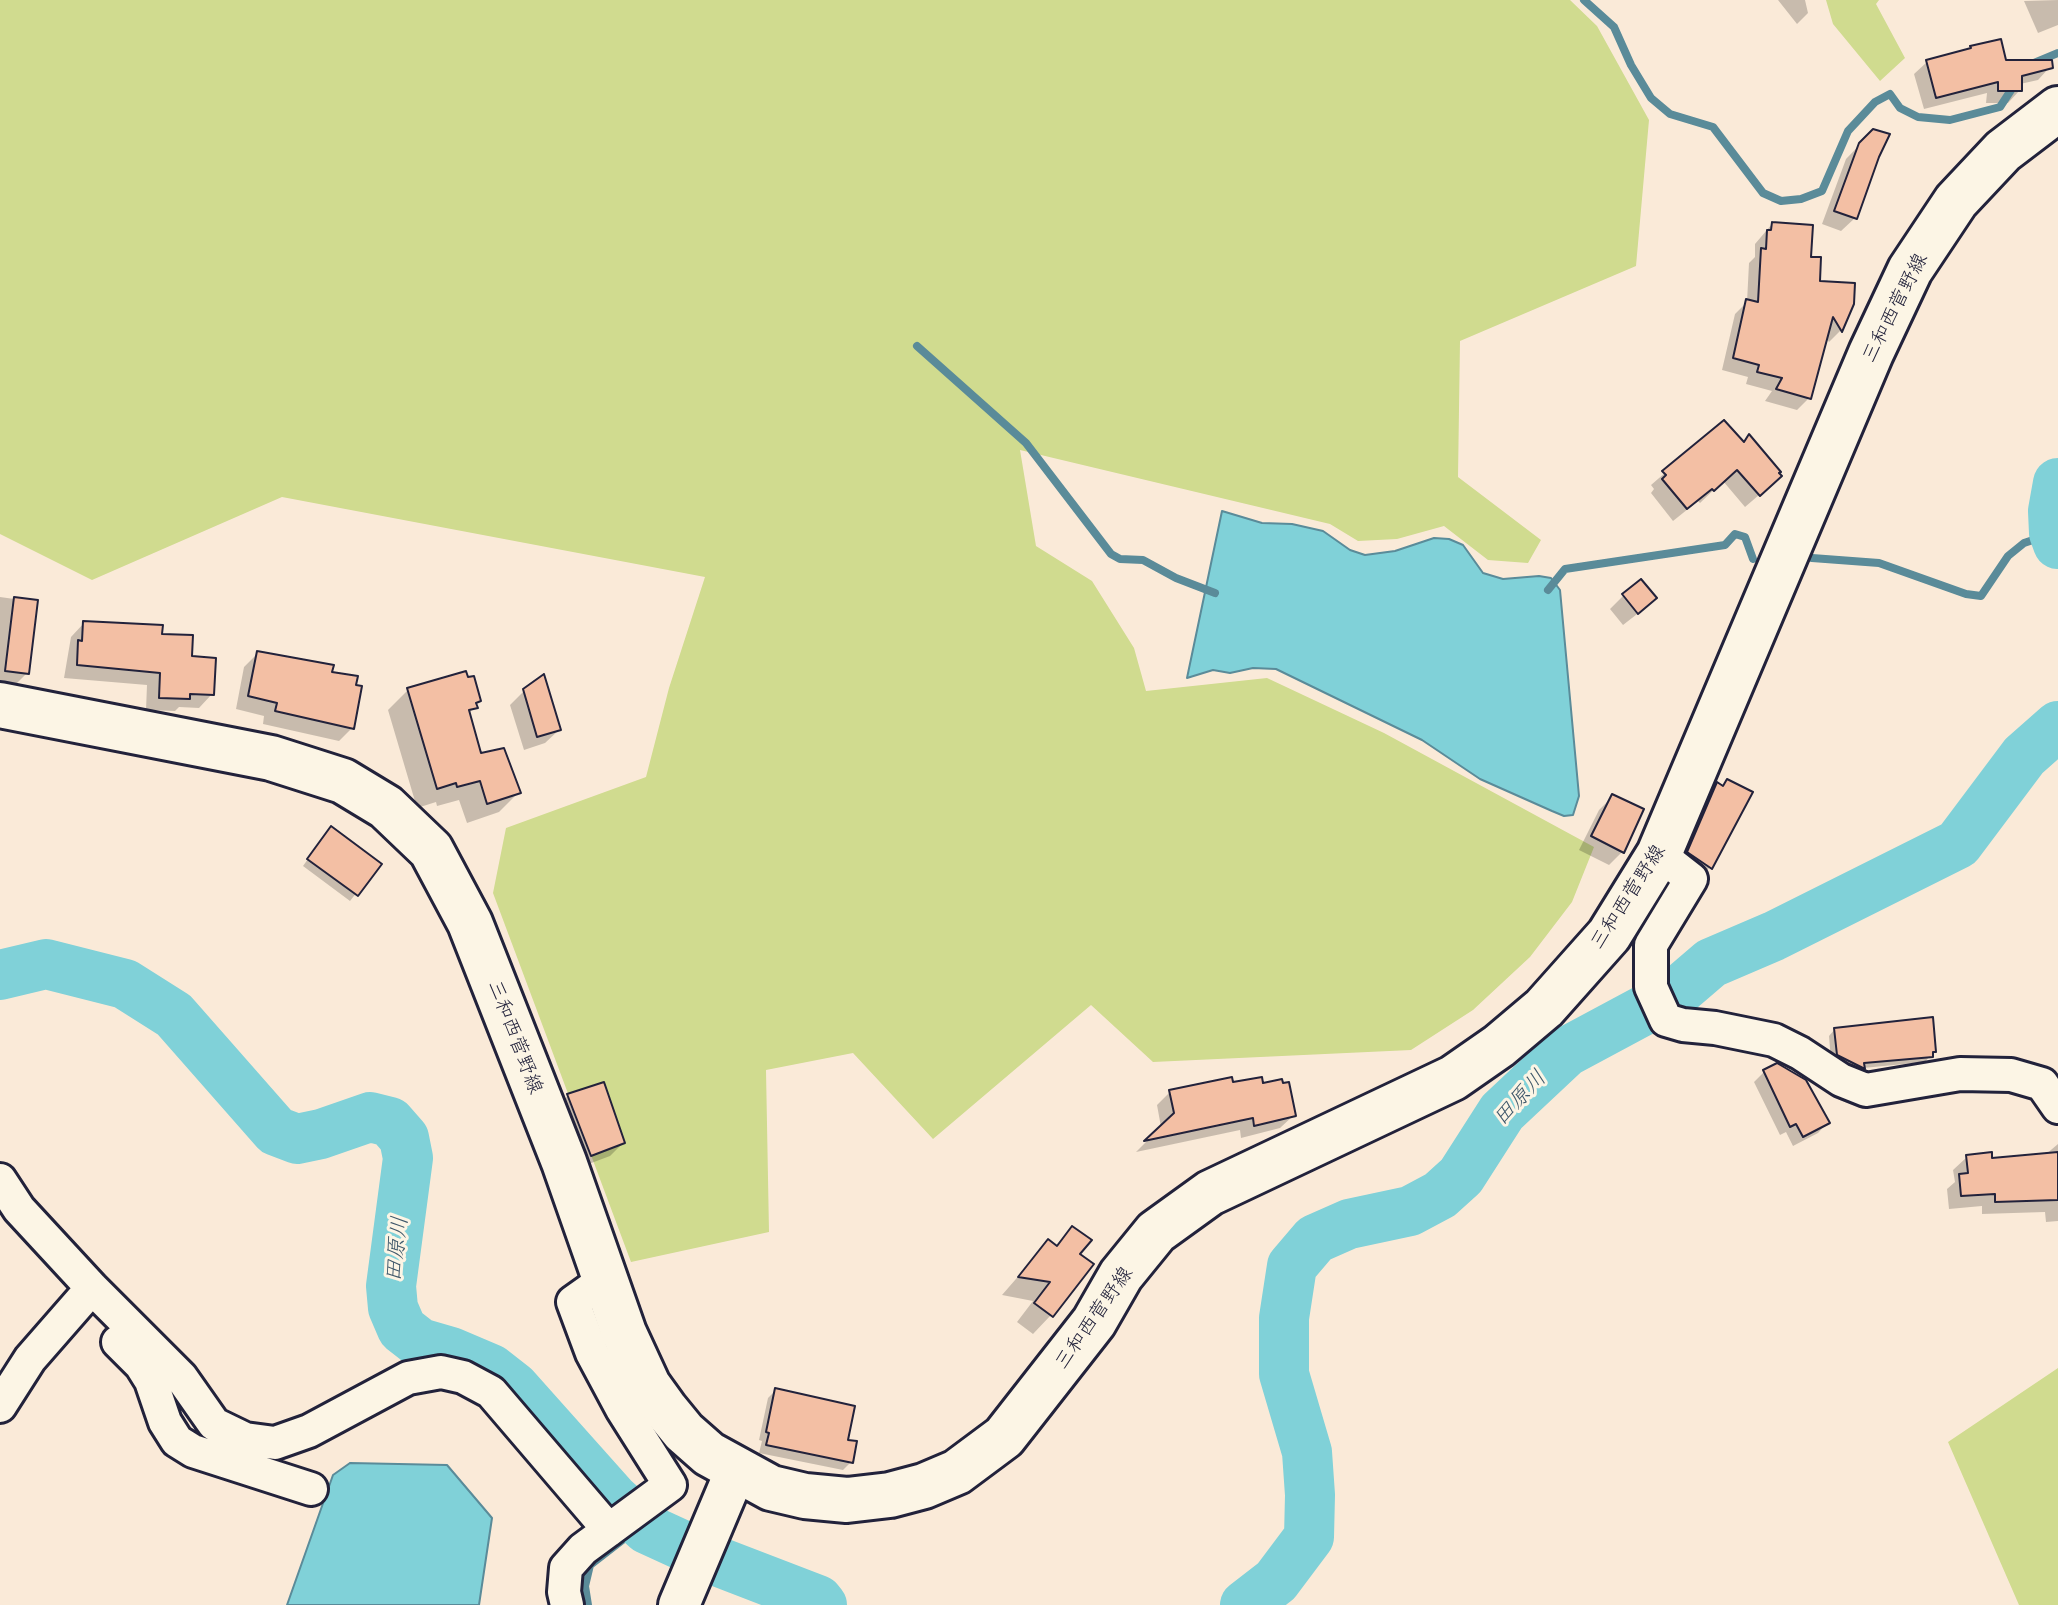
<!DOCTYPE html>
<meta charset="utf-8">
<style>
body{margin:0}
canvas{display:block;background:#faead8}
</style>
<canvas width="2058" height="1605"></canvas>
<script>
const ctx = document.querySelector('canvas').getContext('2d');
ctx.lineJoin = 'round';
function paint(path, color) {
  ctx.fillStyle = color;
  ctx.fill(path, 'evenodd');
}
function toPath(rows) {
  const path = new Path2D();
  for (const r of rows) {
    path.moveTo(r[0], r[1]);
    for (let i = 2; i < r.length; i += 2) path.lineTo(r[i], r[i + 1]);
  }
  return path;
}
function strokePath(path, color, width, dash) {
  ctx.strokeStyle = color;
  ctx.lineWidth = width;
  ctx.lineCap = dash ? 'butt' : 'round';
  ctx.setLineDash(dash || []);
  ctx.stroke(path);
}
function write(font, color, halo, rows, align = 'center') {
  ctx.font = font + ' Delius,"Klee One",sans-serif';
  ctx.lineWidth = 6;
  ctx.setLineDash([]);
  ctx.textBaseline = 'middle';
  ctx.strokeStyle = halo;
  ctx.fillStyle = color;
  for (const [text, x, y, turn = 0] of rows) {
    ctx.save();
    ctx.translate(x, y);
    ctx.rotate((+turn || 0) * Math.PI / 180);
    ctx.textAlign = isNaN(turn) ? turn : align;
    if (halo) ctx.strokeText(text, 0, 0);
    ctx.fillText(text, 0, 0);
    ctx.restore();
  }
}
const green = toPath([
 [0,0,1570,0,1597,26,1649,120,1636,266,1460,341,1458,477,1541,540,1528,563,1488,560,1444,526,1397,539,1358,541,1330,524,1020,450,1036,546,1092,581,1134,648,1146,691,1267,678,1384,733,1594,847,1572,902,1530,957,1473,1010,1411,1050,1153,1062,1091,1005,933,1139,853,1053,766,1070,769,1232,631,1262,493,893,506,828,646,777,669,688,705,577,282,497,92,580,0,534],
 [1826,0,1879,0,1876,4,1905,58,1880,81,1833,24],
 [2058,1368,2058,1605,2019,1605,1948,1442]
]);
const water = toPath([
 [1222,511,1262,523,1292,524,1323,531,1350,550,1365,555,1395,551,1434,538,1449,539,1463,545,1483,573,1503,579,1539,576,1551,578,1560,590,1579,796,1573,815,1564,816,1552,811,1480,779,1422,740,1276,669,1253,668,1230,673,1213,670,1187,678,1222,511],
 [350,1463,447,1465,492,1518,479,1605,287,1605,333,1475,350,1463]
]);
const shadow = toPath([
 [1778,0,1805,0,1808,13,1797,24],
 [2058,0,2058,25,2038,33,2024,1],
 [1999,42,2004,62,2050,67,2038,80,2020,84,2020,90,2008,103,1986,103,1987,93,1924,109,1914,74,1927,62,1967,52,1971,48],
 [1873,131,1855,218,1841,231,1822,224,1846,159],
 [1772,224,1809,259,1818,283,1852,303,1840,331,1829,342,1826,337,1809,398,1797,410,1765,401,1772,391,1746,384,1748,377,1722,370,1735,314,1747,302,1749,263,1755,257,1755,244],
 [1724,422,1743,443,1749,437,1766,489,1745,507,1723,481,1700,503,1698,501,1673,521,1651,493,1654,489,1651,485],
 [1623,596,1641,611,1623,625,1610,609],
 [0,597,36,602,27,673,14,686,0,684],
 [84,623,160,635,212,694,199,708,179,707,175,711,146,710,147,685,64,678,71,637],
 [258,653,329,674,352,728,339,741,263,724,264,716,236,709,244,667],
 [408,690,479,700,468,715,480,756,519,792,499,812,467,823,459,800,437,806,436,802,417,808,388,710],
 [524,691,559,730,545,743,524,750,510,705],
 [1727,782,1710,867,1698,880,1675,865,1704,797,1717,784,1722,787],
 [1612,797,1622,852,1609,865,1579,850,1599,810],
 [325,835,379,864,350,901,303,866],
 [1835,1029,1934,1051,1925,1062,1863,1068,1857,1074,1831,1061,1829,1036],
 [1764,1072,1827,1123,1818,1133,1793,1146,1786,1132,1780,1135,1754,1082],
 [602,1084,623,1143,610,1156,578,1168,554,1109,568,1096],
 [1232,1085,1261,1085,1294,1115,1280,1128,1241,1138,1240,1130,1136,1152,1161,1127,1157,1105,1170,1092],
 [2058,1144,2058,1221,2046,1222,2045,1212,1982,1214,1982,1206,1949,1209,1947,1189,1955,1182,1953,1170,1967,1157,1990,1160,2045,1155],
 [1073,1228,1078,1254,1051,1315,1033,1334,1017,1322,1033,1301,1002,1295,1049,1241,1055,1246],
 [776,1390,846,1441,851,1462,843,1470,759,1453,762,1441,759,1440,768,1398]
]);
const stream = toPath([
 [1584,0,1614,27,1631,65,1651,98,1670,114,1713,127,1763,193,1781,201,1801,199,1822,191,1848,131,1875,102,1890,94,1900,108,1918,117,1950,120,2000,107,2015,84],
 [2034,63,2058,53],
 [917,346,1026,443,1111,554,1120,559,1143,560,1176,578,1215,593],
 [1812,558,1879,563,1966,594,1981,596,2008,556,2024,543,2054,533],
 [1548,590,1565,569,1725,545,1735,534,1745,537,1753,559],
 [588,1605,585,1586,590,1565,630,1534]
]);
const river = toPath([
 [2058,483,2053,511,2054,533,2058,544],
 [0,975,46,964,125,984,174,1015,276,1131,297,1139,321,1134,370,1117,390,1122,404,1138,408,1158,391,1286,393,1308,402,1329,420,1343,451,1352,491,1369,514,1387,613,1498,647,1529,719,1562,818,1600,822,1605],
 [1245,1605,1276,1581,1309,1537,1310,1495,1307,1452,1284,1374,1284,1318,1292,1266,1315,1239,1349,1224,1410,1211,1440,1195,1461,1176,1502,1112,1566,1052,1676,993,1711,963,1774,936,1958,844,2024,756,2058,726]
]);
const building = toPath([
 [2001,39,2006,60,2052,60,2053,68,2022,76,2022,91,1998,91,1998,82,1936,98,1926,60,1971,48,1970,46,2001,39],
 [1873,129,1890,134,1879,157,1857,219,1834,211,1859,143,1873,129],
 [1772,222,1813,225,1811,257,1821,257,1820,281,1855,283,1854,304,1842,332,1833,317,1811,399,1776,389,1782,378,1757,372,1759,365,1733,358,1746,299,1758,302,1761,248,1766,249,1767,230,1771,230,1772,222],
 [1724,420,1744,442,1749,434,1781,472,1779,473,1782,476,1760,496,1737,470,1714,491,1712,489,1687,509,1662,479,1666,475,1662,471,1724,420],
 [1641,579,1657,598,1638,614,1622,594,1641,579],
 [14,597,38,600,29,674,5,671,14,597],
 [83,621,163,625,162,634,193,635,192,656,216,658,214,695,190,694,190,699,159,698,160,673,77,665,78,640,82,641,83,621],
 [257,651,334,665,332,672,358,676,356,685,362,686,354,729,275,711,277,703,248,696,257,651],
 [466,671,468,677,474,676,481,701,476,703,478,708,469,710,481,753,504,748,521,793,487,804,480,781,457,787,456,783,437,789,407,688,466,671],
 [544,674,561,730,537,737,523,689,544,674],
 [1727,779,1753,792,1712,869,1687,852,1717,782,1723,786,1727,779],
 [1612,794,1644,809,1624,853,1591,836,1612,794],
 [331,826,382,864,358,896,307,859,331,826],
 [1933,1017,1936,1052,1933,1052,1933,1057,1864,1063,1865,1069,1837,1055,1834,1028,1933,1017],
 [1777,1063,1806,1080,1830,1123,1803,1137,1796,1124,1790,1127,1763,1070,1777,1063],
 [1232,1077,1233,1082,1262,1077,1263,1083,1282,1079,1283,1083,1289,1082,1296,1116,1254,1126,1253,1118,1144,1141,1174,1113,1169,1090,1232,1077],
 [604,1082,625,1143,591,1156,567,1094,604,1082],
 [1992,1152,1992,1158,2058,1152,2058,1200,1995,1202,1995,1194,1961,1196,1959,1174,1968,1173,1966,1155,1992,1152],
 [1072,1226,1092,1240,1080,1254,1094,1264,1053,1317,1034,1303,1050,1282,1018,1277,1048,1239,1057,1246,1072,1226],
 [775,1388,855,1406,848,1440,857,1441,853,1463,766,1445,769,1433,766,1432,775,1388]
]);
const minor = toPath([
 [1659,854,1691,879,1651,945,1651,987,1666,1020,1683,1025,1715,1028,1774,1040,1800,1053,1841,1080,1866,1090,1960,1074,2011,1075,2042,1084,2058,1107],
 [0,1180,19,1209,92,1288,181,1377,214,1424,245,1439,275,1443,309,1431,408,1378,441,1372,463,1377,491,1392,609,1530],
 [118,1342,141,1365,151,1381,165,1422,177,1441,193,1451,311,1489],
 [0,1406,30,1359,92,1288],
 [567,1605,564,1592,566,1568,583,1549,670,1485,622,1409,592,1353,573,1302,604,1280]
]);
const tertiary = toPath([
 [679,1605,736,1470]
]);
const secondary = toPath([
 [0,705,271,758,343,781,386,807,431,850,470,923,564,1162,624,1333,648,1385,666,1410,684,1432,709,1454,771,1488,805,1496,847,1500,890,1495,924,1486,957,1472,1004,1437,1094,1322,1121,1275,1156,1232,1210,1193,1453,1078,1499,1046,1544,1008,1609,935,1659,854,1871,353,1910,270,1956,201,2003,151,2058,109]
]);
const streetNames = [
 ["三和西菅野線",1895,308,-63],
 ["三和西菅野線",1628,897,-57],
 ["三和西菅野線",515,1037,69],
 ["三和西菅野線",1094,1318,-55]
];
const waterNames = [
 ["田原川",1520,1098,-47],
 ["田原川",397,1249,-84]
];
paint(green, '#d0db8f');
paint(water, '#80d1d8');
strokePath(water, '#5a8b99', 2);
paint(shadow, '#0003');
strokePath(stream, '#5a8b99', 8);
strokePath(river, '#80d1d8', 50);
paint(building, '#f3bfa4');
strokePath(building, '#22223b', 2);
strokePath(minor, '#22223b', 38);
strokePath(tertiary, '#22223b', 46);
strokePath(secondary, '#22223b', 50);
strokePath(minor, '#fcf5e5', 32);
strokePath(tertiary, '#fcf5e5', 40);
strokePath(secondary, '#fcf5e5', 44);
write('20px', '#22223b', '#fcf5e5', streetNames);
write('italic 22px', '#3e576a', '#fcf5e5', waterNames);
</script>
